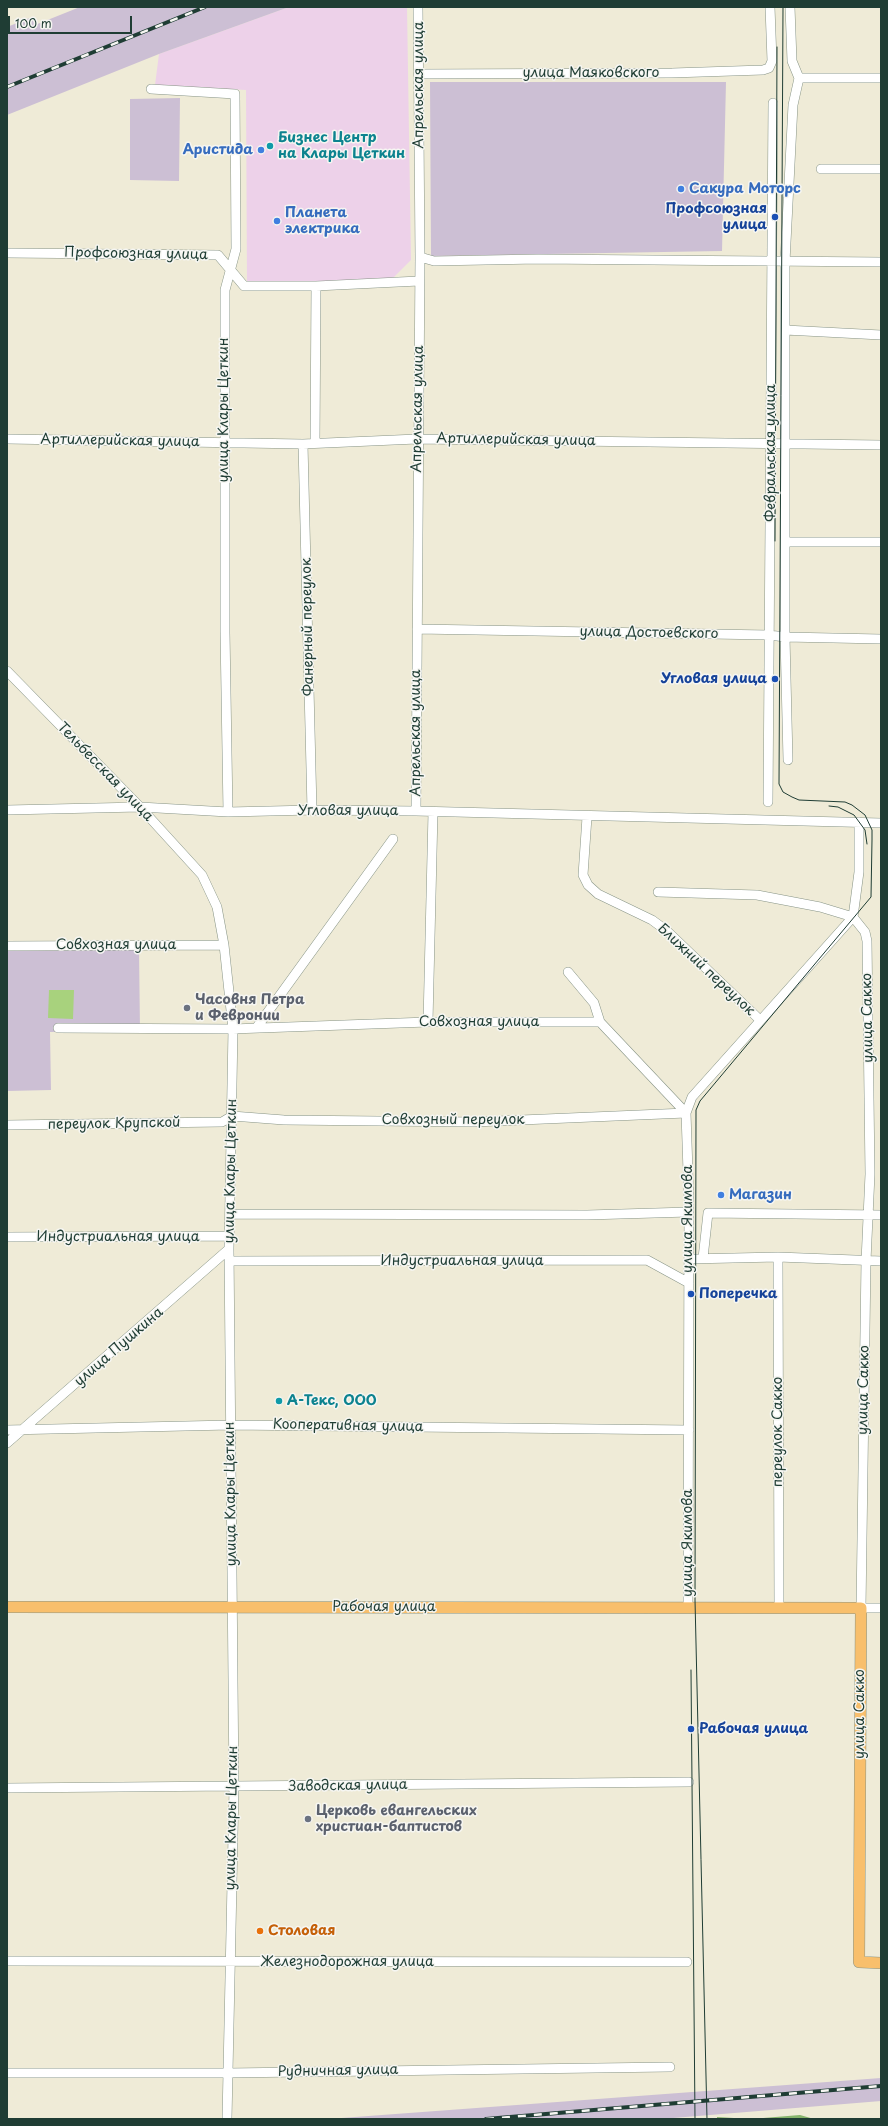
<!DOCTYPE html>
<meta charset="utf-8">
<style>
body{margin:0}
#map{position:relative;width:888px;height:2126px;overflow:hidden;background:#efebd7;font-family:"Playpen Sans",sans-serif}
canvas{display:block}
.frame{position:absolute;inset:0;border:8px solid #1f3d34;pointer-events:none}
.scale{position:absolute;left:8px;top:16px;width:124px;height:18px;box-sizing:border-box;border:2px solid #1f3d34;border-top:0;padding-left:5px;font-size:12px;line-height:14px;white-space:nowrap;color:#1f3d34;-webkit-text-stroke:3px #f6f6f2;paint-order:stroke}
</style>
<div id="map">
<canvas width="888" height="2126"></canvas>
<div class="frame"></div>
<div class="scale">100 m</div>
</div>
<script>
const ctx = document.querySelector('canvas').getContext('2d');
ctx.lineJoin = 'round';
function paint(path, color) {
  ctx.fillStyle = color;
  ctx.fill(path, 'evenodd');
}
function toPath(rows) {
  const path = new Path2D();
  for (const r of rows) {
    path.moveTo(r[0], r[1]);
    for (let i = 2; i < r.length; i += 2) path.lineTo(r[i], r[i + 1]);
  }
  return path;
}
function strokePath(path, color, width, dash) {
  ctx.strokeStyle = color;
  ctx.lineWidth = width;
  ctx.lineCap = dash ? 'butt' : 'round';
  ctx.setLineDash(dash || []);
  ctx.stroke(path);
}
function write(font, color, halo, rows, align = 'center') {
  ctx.font = font + ' "Playpen Sans",sans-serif';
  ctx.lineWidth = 3;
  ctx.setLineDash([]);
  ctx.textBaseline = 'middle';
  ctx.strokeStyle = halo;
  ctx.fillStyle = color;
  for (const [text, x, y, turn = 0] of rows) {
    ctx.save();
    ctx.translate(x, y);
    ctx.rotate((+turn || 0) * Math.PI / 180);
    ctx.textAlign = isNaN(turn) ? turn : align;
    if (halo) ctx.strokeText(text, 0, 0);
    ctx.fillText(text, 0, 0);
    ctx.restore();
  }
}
const built = toPath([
 [289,7,407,7,411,260,392,279,247,285,246,90,155,85,159,54]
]);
const industrial = toPath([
 [80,7,289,7,159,54,7,115,7,27,32,17,35,25],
 [430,82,726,82,722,251,431,256],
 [180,98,179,181,130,180,130,99],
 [139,949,140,1031,50,1032,51,1090,7,1091,7,951],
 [881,2078,881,2101,661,2119,328,2119]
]);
const green = toPath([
 [49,990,74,990,73,1019,48,1018]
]);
const forest = toPath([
 [800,2115,814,2119,717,2119,717,2117,751,2119]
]);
const minor = toPath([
 [419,74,672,73,763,70,769,68,772,61,770,7],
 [799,78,881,78],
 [151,89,235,94,236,249,225,290,225,632,228,812],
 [821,169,881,169],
 [7,253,218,255,244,286,316,286,419,281],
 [420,257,434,261,538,259,881,262],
 [785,330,881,335],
 [7,439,303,444,417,439,881,445],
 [315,443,316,286],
 [303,444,312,810],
 [786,542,881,542],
 [417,629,769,635,785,637,881,639],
 [7,671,140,807,202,875,217,907,224,945,233,1029,229,1249,234,1788,227,2119],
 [788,760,785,637,785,262,793,105,799,78,792,61,790,7],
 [768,802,773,103],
 [7,810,140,807,228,812,312,810,416,811,881,823],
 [416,811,420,257,418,7],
 [587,817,583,875,588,885,598,894,652,920,667,931,760,1020],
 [658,892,757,895,820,907,853,917,865,932,867,941,870,1174,866,1261,861,1608,881,1608],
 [853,917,859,872,859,822],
 [7,946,224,945],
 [568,972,594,1003,600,1022],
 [428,1022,433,812],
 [257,1027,393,839],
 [58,1028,233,1029],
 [232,1029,428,1022,600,1022,686,1113],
 [7,1125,222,1122,232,1116,284,1120,474,1122,686,1113],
 [230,1214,587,1215,689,1212],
 [7,1237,230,1236],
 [778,1257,779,1608],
 [703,1258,708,1213,881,1215],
 [689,1259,778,1257,881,1261],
 [230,1261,647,1260,689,1283],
 [7,1430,230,1425,689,1430],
 [7,1443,229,1249],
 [688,1608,689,1201,686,1113,692,1097,853,917],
 [7,1788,689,1782],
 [7,1961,687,1962],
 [7,2073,228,2073,670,2067]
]);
const major = toPath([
 [7,1607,861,1608,859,1962,881,1963]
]);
const tram = toPath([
 [775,541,777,47],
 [829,806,838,807,854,815,865,830,867,844],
 [691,1670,695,2119],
 [707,2119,695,1600,696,1110,700,1101,871,897,872,840,872,830,865,815,852,805,845,802,799,800,792,797,783,792,779,784,783,7]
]);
const rail = toPath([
 [7,87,205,7],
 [486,2119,881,2086]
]);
const markers = [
 [270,146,4,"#0f9aa8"],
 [261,150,4,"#3f7fe0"],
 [681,189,4,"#3f7fe0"],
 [775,217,4,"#1a4fb4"],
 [277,221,4,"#3f7fe0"],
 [775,679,4,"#1a4fb4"],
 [187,1008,4,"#6b7280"],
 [721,1195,4,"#3f7fe0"],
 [691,1294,4,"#1a4fb4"],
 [279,1401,4,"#0f9aa8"],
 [691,1729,4,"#1a4fb4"],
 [308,1819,4,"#6b7280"],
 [260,1931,4,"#e8710a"]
];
const streetNames = [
 ["улица Маяковского",591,73],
 ["Апрельская улица",419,85,-90],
 ["Профсоюзная улица",136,254,1],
 ["Апрельская улица",418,409,-89],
 ["улица Клары Цеткин",224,410,-90],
 ["Артиллерийская улица",516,440,1],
 ["Артиллерийская улица",120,441,1],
 ["Февральская улица",771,453,-90],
 ["Фанерный переулок",308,627,-91],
 ["улица Достоевского",649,633,1],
 ["Апрельская улица",416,733,-90],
 ["Тельбесская улица",105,772,46],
 ["Угловая улица",348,811],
 ["Совхозная улица",116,945],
 ["Ближний переулок",706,970,43],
 ["улица Сакко",868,1018,-91],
 ["Совхозная улица",479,1022],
 ["Совхозный переулок",453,1120],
 ["переулок Крупской",114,1124,-1],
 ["улица Клары Цеткин",231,1171,-89],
 ["улица Якимова",688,1219,-90],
 ["Индустриальная улица",118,1237],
 ["Индустриальная улица",462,1261],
 ["улица Пушкина",119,1347,-41],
 ["улица Сакко",864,1390,-89],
 ["Кооперативная улица",348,1426,1],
 ["переулок Сакко",778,1432,-90],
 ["улица Клары Цеткин",231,1494,-91],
 ["улица Якимова",688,1543,-90],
 ["Рабочая улица",384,1607],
 ["улица Сакко",860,1714,-90],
 ["Заводская улица",348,1786,-1],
 ["улица Клары Цеткин",232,1818,-89],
 ["Железнодорожная улица",347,1962],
 ["Рудничная улица",338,2071,-1]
];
const cultureNames = [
 ["Бизнес Центр",278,138],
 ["на Клары Цеткин",278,154],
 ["А-Текс, ООО",287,1401]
];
const shopNames = [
 ["Аристида",253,150,"right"],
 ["Сакура Моторс",689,189],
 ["Планета",285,213],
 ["электрика",285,229],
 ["Магазин",729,1195]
];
const transitNames = [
 ["Профсоюзная",767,209],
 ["улица",767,225],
 ["Угловая улица",767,679],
 ["Поперечка",699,1294,"left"],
 ["Рабочая улица",699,1729,"left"]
];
const worshipNames = [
 ["Часовня Петра",195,1000],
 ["и Февронии",195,1016],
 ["Церковь евангельских",316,1811],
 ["христиан-баптистов",316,1827]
];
const foodNames = [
 ["Столовая",268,1931]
];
paint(built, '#edd1e9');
paint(industrial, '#ccbfd4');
paint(green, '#a8d27d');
paint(forest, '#86b46c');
strokePath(minor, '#879486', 10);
strokePath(major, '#879486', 12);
strokePath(minor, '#fff', 9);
strokePath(major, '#f8bf6c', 11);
strokePath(tram, '#1f3d34', 1);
strokePath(rail, '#1f3d34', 4);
strokePath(rail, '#f6f6f2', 2.5, [8]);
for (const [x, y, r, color] of markers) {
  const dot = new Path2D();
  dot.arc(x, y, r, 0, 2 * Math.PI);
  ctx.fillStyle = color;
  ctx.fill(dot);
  strokePath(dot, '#f6f6f2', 1.5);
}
write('14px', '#1f3d34', '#f6f6f2', streetNames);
write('bold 14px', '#0d838f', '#f6f6f2', cultureNames, 'left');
write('bold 14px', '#366cbe', '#f6f6f2', shopNames, 'left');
write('bold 14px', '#164399', '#f6f6f2', transitNames, 'right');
write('bold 14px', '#5b616d', '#f6f6f2', worshipNames, 'left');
write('bold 14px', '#c56008', '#f6f6f2', foodNames, 'left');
</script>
